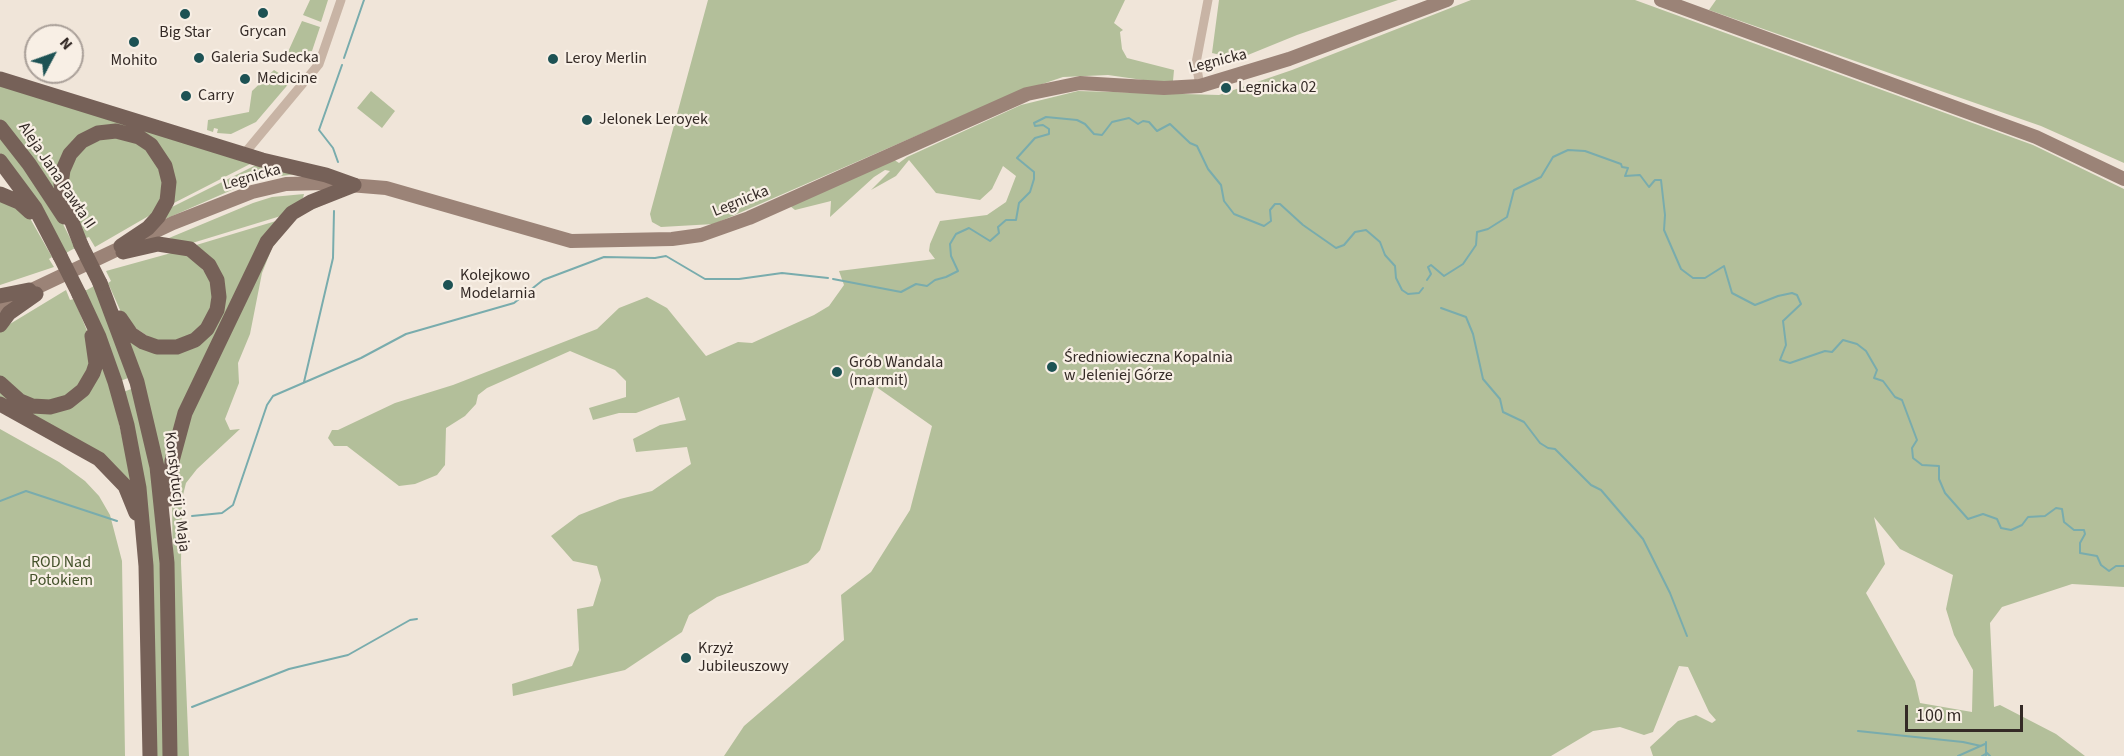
<!DOCTYPE html>
<meta charset="utf-8">
<style>
body{margin:0}
#map{position:relative;width:2124px;height:756px;overflow:hidden;background:#f0e5d9;font-family:"Source Sans 3",sans-serif}
canvas{display:block}
.north{position:absolute;left:24px;top:24px;width:60px;height:60px;box-sizing:border-box;background:#f8efe5;border:2px solid #aaa099;border-radius:50%;rotate:49deg;font-size:16px;font-weight:700;line-height:24px;text-align:center;color:#342a26}
.north::after{content:'';display:block;margin:auto;width:21px;height:27px;background:#1d5254;clip-path:polygon(50% 0,100% 100%,50% 72%,0 100%)}
.scale{position:absolute;left:1905px;top:705px;width:118px;height:27px;box-sizing:border-box;border:3px solid #342a26;border-top:0;padding-left:8px;font-size:18px;line-height:21px;white-space:nowrap;color:#342a26;-webkit-text-stroke:4px #f8efe5;paint-order:stroke}
</style>
<div id="map">
<canvas width="2124" height="756"></canvas>
<div class="north">N</div>
<div class="scale">100 m</div>
</div>
<script>
const ctx = document.querySelector('canvas').getContext('2d');
ctx.lineJoin = 'round';
function paint(path, color) {
  ctx.fillStyle = color;
  ctx.fill(path, 'evenodd');
}
function toPath(rows) {
  const path = new Path2D();
  for (const r of rows) {
    path.moveTo(r[0], r[1]);
    for (let i = 2; i < r.length; i += 2) path.lineTo(r[i], r[i + 1]);
  }
  return path;
}
function strokePath(path, color, width, dash) {
  ctx.strokeStyle = color;
  ctx.lineWidth = width;
  ctx.lineCap = dash ? 'butt' : 'round';
  ctx.setLineDash(dash || []);
  ctx.stroke(path);
}
function write(font, color, halo, rows, align = 'center') {
  ctx.font = font + ' "Source Sans 3",sans-serif';
  ctx.lineWidth = 4.5;
  ctx.setLineDash([]);
  ctx.textBaseline = 'middle';
  ctx.strokeStyle = halo;
  ctx.fillStyle = color;
  for (const [text, x, y, turn = 0] of rows) {
    ctx.save();
    ctx.translate(x, y);
    ctx.rotate((+turn || 0) * Math.PI / 180);
    ctx.textAlign = isNaN(turn) ? turn : align;
    if (halo) ctx.strokeText(text, 0, 0);
    ctx.fillText(text, 0, 0);
    ctx.restore();
  }
}
const green = toPath([
 [310,0,328,0,321,22,303,15],
 [708,0,1125,0,1114,23,1123,30,1120,32,1122,49,1127,58,1174,70,1173,81,1157,82,1108,75,1063,77,1010,95,714,224,661,227,652,222,650,214],
 [1219,0,1398,0,1297,35,1238,59,1212,53],
 [1471,0,1635,0,2033,145,2124,189,2124,587,2072,584,2002,607,1990,623,1994,707,2000,705,2056,734,2085,756,1653,756,1650,747,1678,721,1696,715,1712,723,1716,720,1709,712,1688,667,1679,666,1653,732,1644,735,1620,727,1593,731,1551,756,724,756,744,726,844,640,841,595,871,572,910,510,932,426,875,386,820,550,808,563,717,597,689,615,682,632,625,670,513,696,512,684,572,666,579,650,577,609,593,606,601,580,597,566,573,561,551,536,579,515,620,499,652,491,691,464,687,447,636,452,633,439,660,425,686,420,679,397,636,413,619,413,593,420,589,408,626,397,626,381,615,370,570,351,487,388,478,395,476,404,465,416,446,428,445,465,437,475,415,484,399,486,347,446,334,446,328,438,332,430,338,430,395,403,453,385,597,329,619,308,647,297,667,308,706,356,738,342,752,343,814,315,829,306,844,285,839,271,935,259,929,251,930,244,940,221,987,215,1006,202,1016,176,1003,166,992,189,980,200,936,193,909,160,896,176,871,190,890,171,885,170,874,177,830,217,831,201,795,210,790,206,893,159,899,163,907,157,1021,105,1078,91,1219,95,1292,70],
 [1874,517,1900,549,1953,575,1946,609,1954,635,1973,670,1972,712,1920,703,1915,681,1866,593,1885,564],
 [1716,0,2124,0,2124,163,2041,126,1709,10],
 [302,21,320,27,312,51,301,52,293,58,287,54],
 [274,70,291,81,256,122,231,134,217,133,218,129,214,128,213,132,207,130,208,120,249,112,252,91],
 [0,84,252,163,170,205,149,139,84,135,59,195,0,119],
 [371,91,395,111,382,128,357,108],
 [0,135,62,222,75,248,66,253,0,153],
 [116,135,148,148,163,172,159,210,95,247,89,237,86,238,70,209,65,175,84,144],
 [260,163,296,174,267,178,241,186,163,220,168,209],
 [304,194,303,198,284,215,189,244,169,238,253,203,272,197],
 [0,198,27,213,52,257,49,259,54,267,0,285],
 [332,198,329,202,296,217,272,248,262,273,250,334,238,363,239,383,225,419,230,430,240,429,197,469,186,483,182,499,181,563,189,756,175,756,172,500,176,461,185,427,203,381,273,239,294,216],
 [276,221,263,240,166,478,128,339,185,349,222,304,193,246],
 [182,250,187,252,214,282,209,318,189,339,158,343,125,321,108,283,111,281,106,271],
 [94,286,131,377,120,381,85,291],
 [66,290,70,300,74,299,92,343,90,372,65,399,32,402,0,377,0,330],
 [100,362,110,384,134,489,0,400,0,389,57,409],
 [134,388,158,506,166,756,154,756,151,566,123,392],
 [0,429,59,462,85,481,99,496,110,515,122,561,125,756,0,756]
]);
const stream = toPath([
 [344,58,364,0],
 [338,162,333,148,319,130,342,65],
 [833,279,901,292,916,284,927,286,935,280,946,277,958,271,951,256,950,244,956,234,969,228,990,241,999,233,998,227,1006,220,1016,220,1019,203,1030,192,1034,179,1034,172,1017,158,1035,138,1049,134,1049,129,1043,125,1035,126,1034,123,1046,117,1077,120,1085,124,1094,134,1102,135,1112,122,1129,118,1138,124,1143,121,1149,122,1157,131,1170,124,1190,143,1197,146,1208,169,1221,185,1224,201,1234,214,1264,226,1271,221,1270,210,1275,204,1280,204,1303,225,1336,248,1344,245,1355,232,1366,230,1380,242,1385,255,1395,266,1396,278,1402,290,1408,294,1419,293,1423,288],
 [1427,280,1431,274,1428,267,1431,265,1444,276,1463,264,1476,245,1477,232,1488,229,1507,217,1514,190,1541,177,1553,157,1568,150,1585,151,1621,164,1622,167,1628,168,1625,176,1640,175,1649,187,1655,180,1661,180,1665,215,1664,230,1681,269,1693,278,1705,278,1724,266,1732,293,1755,305,1778,296,1792,293,1797,295,1801,304,1783,321,1786,345,1780,360,1790,363,1825,351,1832,352,1843,340,1857,344,1866,351,1877,370,1874,378,1883,381,1895,397,1902,400,1917,440,1912,448,1913,458,1922,465,1939,466,1939,479,1945,493,1968,519,1983,514,1997,519,2001,528,2011,530,2022,525,2028,517,2045,516,2056,508,2062,509,2064,522,2074,530,2084,530,2085,534,2080,543,2080,553,2097,556,2101,565,2109,571,2116,566,2124,566],
 [1441,308,1466,317,1473,334,1483,379,1500,399,1503,412,1524,422,1540,443,1548,448,1555,449,1591,485,1601,490,1643,539,1670,593,1687,636],
 [304,382,333,258,334,211],
 [0,501,26,491,117,521],
 [192,516,222,513,233,505,267,405,273,396,361,358,406,334,514,303,543,280,604,257,655,258,666,256,705,279,739,279,782,273,828,278],
 [192,707,289,669,348,655,410,620,417,619],
 [1858,731,1963,742,1981,746],
 [1986,742,1986,756],
 [1958,756,1985,744],
 [1982,756,1987,753,1990,756]
]);
const street = toPath([
 [1200,86,1196,63,1208,0],
 [244,154,319,64,341,0]
]);
const secondary = toPath([
 [1661,0,2036,137,2124,179],
 [0,305,173,223,252,192,286,184,325,183,386,188,571,241,672,239,701,235,749,218,1027,94,1080,83,1164,88,1200,86,1289,59,1447,0]
]);
const primary = toPath([
 [0,79,262,160,326,175,354,185],
 [0,127,29,164,64,217],
 [0,161,35,208,60,256],
 [0,194,19,202,30,212],
 [81,245,65,204,61,184,63,170,70,154,82,141,98,133,116,131,139,137,151,145,165,166,169,182,167,201,158,217,148,228,121,246],
 [100,283,137,382,157,467,167,563,170,756],
 [79,294,99,337,115,382,127,425,139,488,146,566,150,756],
 [0,296,29,290],
 [120,318,131,334,143,342,157,347,177,347,195,340,207,329,217,310,219,297,217,280,209,265,190,249,158,244,123,252],
 [0,325,9,313,36,294],
 [0,383,20,401,32,406,50,407,68,402,83,390,93,373,96,364,92,336],
 [0,404,99,459,125,486,136,513],
 [169,499,172,461,185,413,267,242,292,213,311,202,354,185]
]);
const primaryBridge = toPath([
 [81,245,100,283],
 [60,256,79,294]
]);
const markers = [
 [263,13,6,"#1d5254"],
 [185,14,6,"#1d5254"],
 [134,42,6,"#1d5254"],
 [199,58,6,"#1d5254"],
 [553,59,6,"#1d5254"],
 [245,79,6,"#1d5254"],
 [1226,88,6,"#1d5254"],
 [186,96,6,"#1d5254"],
 [587,120,6,"#1d5254"],
 [448,285,6,"#1d5254"],
 [1052,367,6,"#1d5254"],
 [837,372,6,"#1d5254"],
 [686,658,6,"#1d5254"]
];
const poiNames = [
 ["Grycan",263,32,"center"],
 ["Big Star",185,33,"center"],
 ["Galeria Sudecka",211,58],
 ["Leroy Merlin",565,59],
 ["Mohito",134,61,"center"],
 ["Medicine",257,79],
 ["Legnicka 02",1238,88],
 ["Carry",198,96],
 ["Jelonek Leroyek",599,120],
 ["Kolejkowo",460,276],
 ["Modelarnia",460,294],
 ["Średniowieczna Kopalnia",1064,358],
 ["w Jeleniej Górze",1064,376],
 ["Grób Wandala",849,363],
 ["(marmit)",849,381],
 ["Krzyż",698,649],
 ["Jubileuszowy",698,667]
];
const streetNames = [
 ["Legnicka",1218,62,-14],
 ["Aleja Jana Pawła II",56,176,56],
 ["Legnicka",252,178,-16],
 ["Legnicka",741,202,-22],
 ["Konstytucji 3 Maja",176,492,83]
];
const parkNames = [
 ["ROD Nad",61,563],
 ["Potokiem",61,581]
];
paint(green, '#b3bf9a');
strokePath(stream, '#79acad', 2);
strokePath(street, '#c8b4a5', 9);
strokePath(secondary, '#9b8377', 14);
strokePath(primary, '#766158', 15);
strokePath(primaryBridge, '#766158', 15);
for (const [x, y, r, color] of markers) {
  const dot = new Path2D();
  dot.arc(x, y, r, 0, 2 * Math.PI);
  ctx.fillStyle = color;
  ctx.fill(dot);
  strokePath(dot, '#f8efe5', 2);
}
write('16px', '#342a26', '#f8efe5', poiNames, 'left');
write('16px', '#342a26', '#f8efe5', streetNames);
write('16px', '#44522b', '#f8efe5', parkNames);
</script>
